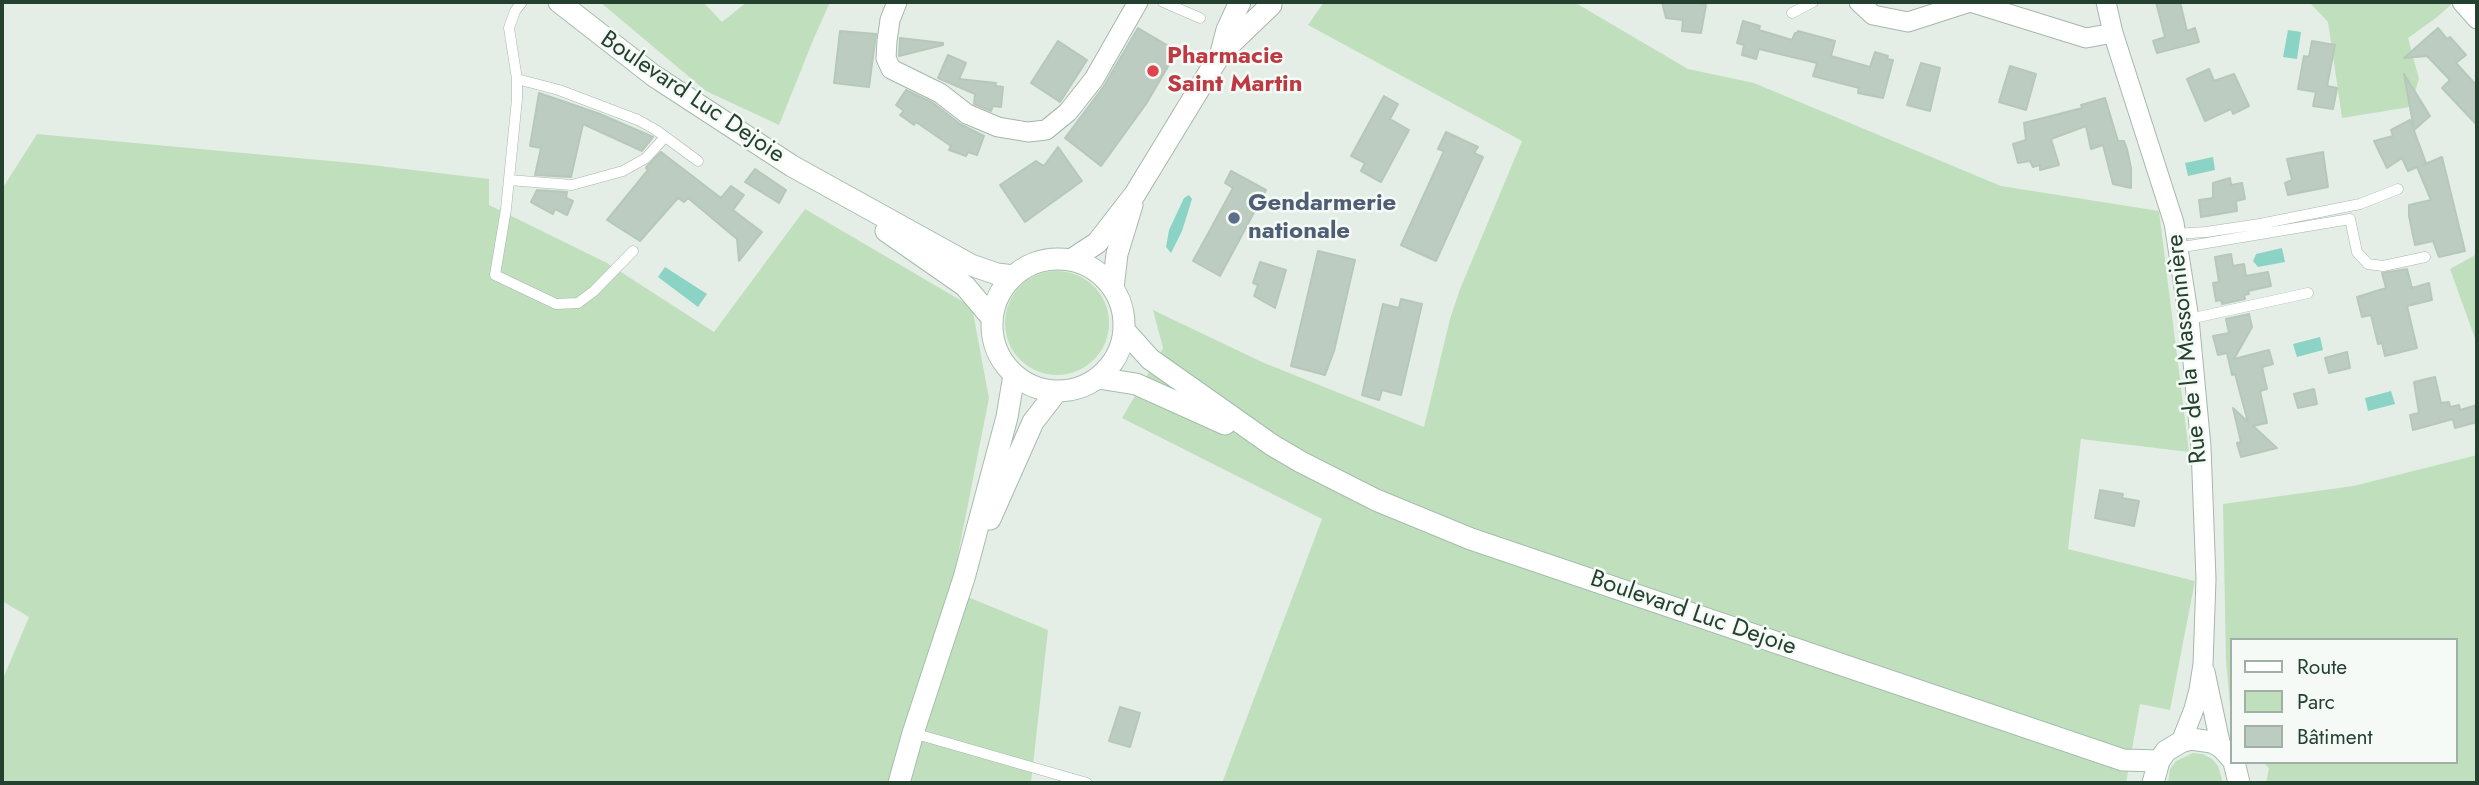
<!DOCTYPE html>
<meta charset="utf-8">
<style>
body{margin:0}
#map{position:relative;width:2479px;height:785px;overflow:hidden;background:#e4eee6;font-family:Jost,sans-serif}
canvas{display:block}
.frame{position:absolute;inset:0;border:4px solid #23412e;pointer-events:none}
.legend{position:absolute;left:2230px;top:638px;width:228px;height:126px;box-sizing:border-box;background:#f5faf6;border:2px solid #a1b0a6;margin:0;padding:9px 12px;list-style:none;font-size:21px;color:#23412e}
.legend li{display:flex;align-items:center;gap:14px;height:35px}
.legend b{width:35px;border:2px solid #a1b0a6}
</style>
<div id="map">
<canvas width="2479" height="785"></canvas>
<div class="frame"></div>
<ul class="legend">
<li><b style="height:9px;background:#fff"></b>Route</li>
<li><b style="height:19px;background:#c0e0bd"></b>Parc</li>
<li><b style="height:19px;background:#bcccc1"></b>Bâtiment</li>
</ul>
</div>
<script>
const ctx = document.querySelector('canvas').getContext('2d');
ctx.lineJoin = 'round';
function paint(path, color) {
  ctx.fillStyle = color;
  ctx.fill(path, 'evenodd');
}
function toPath(rows) {
  const path = new Path2D();
  for (const r of rows) {
    if (r.length === 3) {
      path.moveTo(r[0] + r[2], r[1]);
      path.arc(r[0], r[1], r[2], 0, 2 * Math.PI);
      continue;
    }
    path.moveTo(r[0], r[1]);
    for (let i = 2; i < r.length; i += 2) path.lineTo(r[i], r[i + 1]);
  }
  return path;
}
function strokePath(path, color, width, dash) {
  ctx.strokeStyle = color;
  ctx.lineWidth = width;
  ctx.lineCap = dash ? 'butt' : 'round';
  ctx.setLineDash(dash || []);
  ctx.stroke(path);
}
function write(font, color, halo, rows, align = 'center') {
  ctx.font = font + ' Jost,sans-serif';
  ctx.lineWidth = 5;
  ctx.setLineDash([]);
  ctx.textBaseline = 'middle';
  ctx.strokeStyle = halo;
  ctx.fillStyle = color;
  for (const [text, x, y, turn = 0] of rows) {
    ctx.save();
    ctx.translate(x, y);
    ctx.rotate((+turn || 0) * Math.PI / 180);
    ctx.textAlign = isNaN(turn) ? turn : align;
    if (halo) ctx.strokeText(text, 0, 0);
    ctx.fillText(text, 0, 0);
    ctx.restore();
  }
}
const green = toPath([
 [600,2,703,2,722,22,747,2,830,2,814,38,779,125,706,91],
 [1324,2,1574,2,1688,69,1754,83,2001,186,2159,211,2189,452,2081,439,2068,549,2195,581,2170,710,2140,704,2126,783,1222,783,1322,519,1122,418,1163,348,1153,310,1262,362,1424,427,1450,319,1460,289,1522,141,1308,25],
 [2309,2,2454,2,2436,18,2408,38,2419,79,2410,107,2342,118,2328,22],
 [37,134,363,164,489,179,489,205,607,263,714,332,805,209,972,307,989,398,951,590,1048,630,1031,783,2,783,2,681,29,617,2,601,2,189],
 [2477,254,2477,344,2450,269],
 [1057,323,52],
 [2477,455,2477,783,2266,783,2269,768,2263,762,2456,762,2456,640,2232,640,2232,729,2226,660,2223,504,2353,486],
 [2193,753,2203,754,2212,759,2218,766,2223,783,2168,783,2170,769,2176,761]
]);
const water = toPath([
 [2288,30,2301,32,2297,59,2283,57],
 [2213,157,2215,170,2188,176,2185,163],
 [1189,195,1192,199,1182,231,1171,253,1166,247,1169,230,1184,198],
 [2282,248,2285,262,2258,267,2253,261,2256,254],
 [665,267,707,294,698,307,658,277],
 [2320,337,2323,350,2297,357,2293,344],
 [2391,391,2395,404,2368,411,2365,398]
]);
const building = toPath([
 [1662,2,1696,2,1706,5,1701,33,1682,31,1683,20,1666,18,1662,2],
 [2156,2,2180,2,2187,31,2195,28,2199,42,2157,53,2153,41,2165,37,2156,2],
 [1743,21,1760,26,1759,30,1792,40,1795,33,1797,33,1798,31,1835,41,1831,56,1870,67,1875,52,1888,56,1887,59,1893,60,1883,98,1858,93,1859,88,1813,76,1817,63,1759,49,1756,59,1742,55,1744,45,1737,43,1743,21],
 [1138,28,1177,51,1146,104,1101,166,1065,138,1104,86,1138,28],
 [2438,28,2447,39,2450,37,2466,55,2456,63,2477,86,2477,125,2442,88,2450,80,2427,56,2404,58,2438,28],
 [840,31,876,34,869,87,834,83,840,31],
 [900,38,943,43,943,45,899,56,900,38],
 [1058,41,1087,60,1060,102,1031,83,1058,41],
 [2312,41,2335,45,2327,86,2337,88,2333,109,2313,106,2316,92,2298,89,2304,56,2309,57,2312,41],
 [948,55,966,63,959,79,996,83,995,86,1003,87,1001,107,993,106,991,111,974,104,975,94,938,78,948,55],
 [1921,63,1940,68,1930,111,1907,105,1921,63],
 [2010,66,2036,74,2026,110,1999,102,2010,66],
 [2209,69,2214,81,2234,74,2249,106,2233,114,2231,109,2205,121,2187,79,2209,69],
 [2404,74,2430,116,2414,130,2410,107,2404,74],
 [906,90,933,103,960,124,984,136,977,155,968,152,966,156,949,150,951,146,916,122,914,125,900,115,904,111,896,105,906,90],
 [539,93,600,114,653,137,642,151,583,124,571,177,535,175,541,148,530,146,539,93],
 [1384,96,1398,104,1390,119,1409,130,1381,182,1361,171,1365,163,1351,156,1384,96],
 [2105,98,2118,141,2124,141,2127,149,2131,168,2131,188,2113,184,2103,145,2091,149,2086,126,2051,139,2059,165,2040,170,2040,165,2033,167,2030,161,2018,163,2013,144,2026,140,2024,123,2082,108,2081,105,2105,98],
 [2410,120,2426,163,2423,165,2442,157,2465,251,2439,257,2433,241,2415,245,2409,216,2409,205,2431,200,2417,167,2408,171,2402,158,2387,168,2374,141,2393,136,2391,130,2410,120],
 [1446,132,1478,147,1474,153,1483,157,1436,261,1401,245,1444,151,1438,149,1446,132],
 [1058,147,1082,181,1025,222,1000,185,1036,161,1044,166,1058,147],
 [661,152,721,198,731,186,744,195,733,210,762,232,739,261,737,239,688,198,684,202,678,198,640,241,607,220,648,170,646,168,647,166,661,152],
 [2323,152,2328,187,2288,195,2285,183,2292,180,2287,159,2323,152],
 [755,169,786,190,779,203,745,182,755,169],
 [1231,171,1266,190,1220,276,1193,261,1233,188,1225,183,1231,171],
 [2230,178,2231,185,2242,183,2245,199,2236,201,2237,211,2201,217,2199,200,2213,198,2213,183,2230,178],
 [537,190,567,192,566,198,573,201,567,215,555,209,553,214,531,202,537,190],
 [1318,251,1355,260,1334,351,1325,375,1291,366,1318,251],
 [2231,254,2233,266,2244,264,2246,276,2268,272,2271,286,2248,291,2249,294,2244,295,2245,299,2222,304,2221,300,2216,301,2213,283,2219,282,2215,257,2231,254],
 [1260,262,1286,270,1275,308,1254,296,1258,285,1253,283,1260,262],
 [2407,269,2412,288,2429,283,2432,300,2407,306,2417,348,2385,356,2382,343,2378,344,2371,315,2362,317,2357,297,2386,288,2382,273,2407,269],
 [1401,299,1422,304,1401,395,1382,390,1379,400,1362,395,1383,304,1399,308,1401,299],
 [2249,314,2252,327,2234,359,2269,350,2273,364,2262,367,2267,389,2260,391,2267,423,2253,426,2277,448,2241,457,2237,443,2241,442,2233,408,2248,422,2235,374,2232,375,2227,353,2218,355,2213,336,2229,333,2226,319,2249,314],
 [2347,352,2350,368,2329,373,2325,358,2347,352],
 [2435,377,2441,403,2449,402,2450,407,2459,405,2460,410,2477,405,2477,422,2455,428,2453,419,2413,430,2410,415,2419,413,2414,382,2435,377],
 [2314,389,2317,404,2298,408,2294,394,2314,389],
 [2100,490,2123,494,2122,498,2139,501,2134,526,2095,518,2100,490],
 [1120,707,1140,713,1130,747,1109,741,1120,707]
]);
const service = toPath([
 [522,2,515,11,509,28,517,79,517,99,506,209,495,275,556,304,578,303,594,291,633,251],
 [1163,2,1200,18],
 [1792,13,1813,2],
 [517,79,559,90,638,120,656,130,698,161],
 [509,180,572,185,623,171,646,158,665,137],
 [2175,234,2206,232,2260,224,2360,204,2398,189],
 [2177,248,2350,219,2357,252,2368,264,2383,266,2425,257],
 [2189,319,2308,293],
 [913,733,1087,783]
]);
const minor = toPath([
 [897,2,890,20,887,41,886,58,891,69,940,93,967,114,998,127,1028,132,1046,130,1068,112,1094,79,1138,2],
 [1859,2,1873,15,1908,22,1970,2,2086,38,2113,33],
 [2106,2,2113,33,2174,223,2189,319,2201,447,2206,579,2203,664,2199,690,2194,709,2181,742],
 [2462,2,2477,19],
 [2205,672,2221,747]
]);
const tertiary = toPath([
 [1221,53,1271,5],
 [1071,260,1097,243,1135,194,1221,53,1227,30,1240,2],
 [1113,288,1117,254,1132,205]
]);
const secondary = toPath([
 [559,2,654,76,792,166,971,265,997,274,1014,276],
 [886,231,965,286,992,318],
 [1058,325,66],
 [1124,330,1150,359,1272,445,1301,462,1376,500,1471,539,2123,760,2159,761],
 [1098,378,1136,384,1225,424],
 [990,519,1033,422,1057,391],
 [2234,762,2239,783],
 [899,783,913,733,964,578,1007,417,1014,375],
 [2153,783,2159,761,2166,751,2181,742,2191,739,2212,742,2221,747,2232,759]
]);
const markers = [
 [1153,71,7,"#e0444e"],
 [1234,218,7,"#5c6f8a"]
];
const healthNames = [
 ["Pharmacie",1167,57],
 ["Saint Martin",1167,85]
];
const streetNames = [
 ["Boulevard Luc Dejoie",692,98,34],
 ["Rue de la Massonnière",2188,349,-96],
 ["Boulevard Luc Dejoie",1693,614,19]
];
const serviceNames = [
 ["Gendarmerie",1248,204],
 ["nationale",1248,232]
];
paint(green, '#c0e0bd');
paint(water, '#8bd4c5');
paint(building, '#bcccc1');
strokePath(building, '#b6c8ba', 2);
strokePath(service, '#a6b7ab', 11);
strokePath(minor, '#a6b7ab', 21);
strokePath(tertiary, '#a6b7ab', 23);
strokePath(secondary, '#a5bdac', 23);
strokePath(service, '#fff', 10);
strokePath(minor, '#fff', 19);
strokePath(tertiary, '#fff', 21);
strokePath(secondary, '#fff', 21);
for (const [x, y, r, color] of markers) {
  const dot = new Path2D();
  dot.arc(x, y, r, 0, 2 * Math.PI);
  ctx.fillStyle = color;
  ctx.fill(dot);
  strokePath(dot, '#f5faf6', 2.5);
}
write('bold 24px', '#be3a42', '#f5faf6', healthNames, 'left');
write('24px', '#23412e', '#f5faf6', streetNames);
write('bold 24px', '#4e5e75', '#f5faf6', serviceNames, 'left');
</script>
